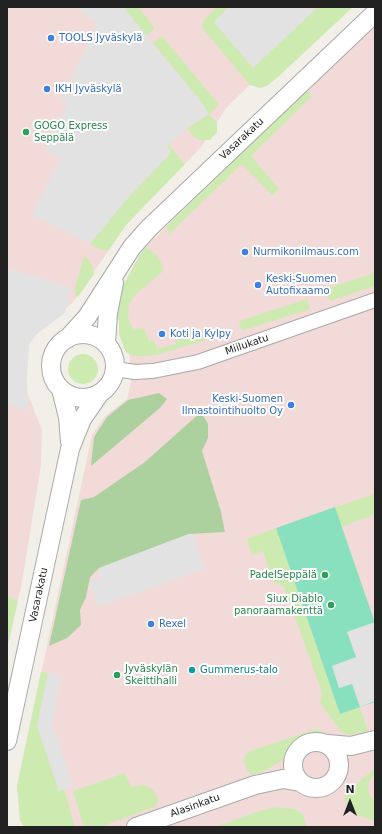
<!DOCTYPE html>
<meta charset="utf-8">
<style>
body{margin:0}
#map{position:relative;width:382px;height:834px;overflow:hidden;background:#f2efe9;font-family:"DejaVu Sans",sans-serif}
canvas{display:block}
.frame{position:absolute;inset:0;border:8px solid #222;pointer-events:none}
.north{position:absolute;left:330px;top:782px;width:40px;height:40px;-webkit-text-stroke:3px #fff;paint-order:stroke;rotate:0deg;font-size:11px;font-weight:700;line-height:16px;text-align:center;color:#222}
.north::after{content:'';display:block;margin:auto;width:14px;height:18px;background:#222;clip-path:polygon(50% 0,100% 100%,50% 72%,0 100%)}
</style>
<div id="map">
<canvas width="382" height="834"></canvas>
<div class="frame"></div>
<div class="north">N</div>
</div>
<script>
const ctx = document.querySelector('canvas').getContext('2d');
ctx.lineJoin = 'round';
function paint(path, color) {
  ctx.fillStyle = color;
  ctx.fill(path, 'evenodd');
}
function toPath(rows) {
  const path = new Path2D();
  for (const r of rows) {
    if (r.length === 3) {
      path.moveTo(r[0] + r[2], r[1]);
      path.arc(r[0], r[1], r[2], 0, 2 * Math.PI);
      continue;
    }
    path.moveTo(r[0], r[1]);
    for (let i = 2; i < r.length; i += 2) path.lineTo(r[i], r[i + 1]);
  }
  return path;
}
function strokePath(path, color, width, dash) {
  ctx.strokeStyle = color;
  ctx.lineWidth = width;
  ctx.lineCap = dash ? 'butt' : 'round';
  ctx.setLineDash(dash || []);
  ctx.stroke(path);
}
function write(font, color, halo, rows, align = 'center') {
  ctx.font = font + ' "DejaVu Sans",sans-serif';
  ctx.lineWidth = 4;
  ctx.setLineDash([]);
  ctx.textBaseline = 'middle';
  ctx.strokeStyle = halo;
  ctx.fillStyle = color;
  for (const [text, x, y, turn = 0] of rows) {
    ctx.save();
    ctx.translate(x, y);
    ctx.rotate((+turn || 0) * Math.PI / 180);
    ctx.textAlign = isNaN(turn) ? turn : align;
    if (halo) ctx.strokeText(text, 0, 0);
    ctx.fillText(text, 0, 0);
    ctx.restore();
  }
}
const commercial = toPath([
 [7,7,330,7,226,108,202,146,126,225,73,302,54,319,28,337,23,382,42,430,41,465,22,582,7,649],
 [375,24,375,827,24,827,20,820,17,786,92,435,105,416,127,399,131,382,129,347,122,336,117,312,133,266,145,247]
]);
const grass = toPath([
 [123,7,138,7,155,28,147,36],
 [217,7,229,7,214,22,253,68,318,7,353,7,278,77,267,86,260,88,250,85,203,29,202,24,206,18],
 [162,36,219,105,209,114,217,123,217,132,210,140,198,140,187,129,209,114,198,98,153,43],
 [306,91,313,95,251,156,279,189,272,195,242,164,169,234,167,226],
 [169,145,185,164,126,225,108,251,98,249,90,244,127,199,171,153,167,146],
 [145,247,157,255,163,267,162,272,135,295,129,304,128,318,133,329,144,328,149,341,154,340,157,349,176,344,178,335,191,333,204,336,206,340,156,355,144,356,135,356,127,353,124,348,119,334,119,321,113,317,120,290],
 [84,256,89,260,93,267,94,274,78,297,75,295,75,288],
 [375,273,375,286,330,301,322,290],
 [307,299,310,309,242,331,239,321],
 [83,369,15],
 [375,494,375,514,334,530,327,510],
 [276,528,340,714,360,707,368,731,351,735,342,733,320,703,322,693,284,587,273,582,263,551,252,555,247,539],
 [7,596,18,601,7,649],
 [41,672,48,673,37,726,59,791,64,789,75,827,24,827,20,820,17,786],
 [317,729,329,736,330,741,321,737,311,737,302,740,281,761,266,770,257,774,251,774,247,771,244,762,245,755,250,751],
 [375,769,375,774,370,779,368,786,369,793,375,804,375,821,357,815,350,810,344,799,363,778],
 [125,773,131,787,144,785,152,789,157,796,158,802,154,807,100,827,84,827,73,791],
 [277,807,294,809,303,814,306,827,216,827,256,812]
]);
const forest = toPath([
 [159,393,167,399,160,408,91,466,94,437,107,417,128,400],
 [201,412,208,424,208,438,202,451,221,512,225,532,189,534,99,568,90,577,86,597,80,610,81,625,67,638,49,646,81,500,94,497,145,462]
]);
const pitch = toPath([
 [335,507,375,623,375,702,340,714,276,528]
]);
const parking = toPath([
 [76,7,123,7,198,98,209,114,190,126,167,146,171,153,127,199,90,244,32,215,60,158,45,150,67,103,61,100,97,24],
 [229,7,318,7,253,68,214,22],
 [7,268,72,288,65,313,38,333,29,344,27,378,28,411,7,404],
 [189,534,193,534,204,569,98,607,89,582,100,578,99,568],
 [375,622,375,701,360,707,352,684,339,688,332,666,356,657,347,632],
 [48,673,61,676,52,724,73,786,59,791,37,726]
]);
const minor = toPath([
 [115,369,135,372,153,371,198,362,375,300]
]);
const tertiary = toPath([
 [83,366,32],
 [67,339,87,317,132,247,149,228,375,13],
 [106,343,108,313,114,283],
 [61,389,68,417,70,442],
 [7,741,70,449,82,419,100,393],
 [316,765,23],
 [327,744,351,746,375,740],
 [136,827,255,785,283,779,300,782]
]);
const markers = [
 [51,38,4,"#3f7fe0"],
 [47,89,4,"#3f7fe0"],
 [26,132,4,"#2e9e5b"],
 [245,252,4,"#3f7fe0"],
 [258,285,4,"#3f7fe0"],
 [162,334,4,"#3f7fe0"],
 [291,405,4,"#3f7fe0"],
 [325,575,4,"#2e9e5b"],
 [331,605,4,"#2e9e5b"],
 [151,624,4,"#3f7fe0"],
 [192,670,4,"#0f9aa8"],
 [117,675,4,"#2e9e5b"]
];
const shopNames = [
 ["TOOLS Jyväskylä",59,38],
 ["IKH Jyväskylä",55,89],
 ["Nurmikonilmaus.com",253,252],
 ["Keski-Suomen",266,279],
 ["Autofixaamo",266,291],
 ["Koti ja Kylpy",170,334],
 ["Keski-Suomen",283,399,"right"],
 ["Ilmastointihuolto Oy",283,411,"right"],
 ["Rexel",159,624]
];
const leisureNames = [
 ["GOGO Express",34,126],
 ["Seppälä",34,138],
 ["PadelSeppälä",317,575,"right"],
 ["Siux Diablo",323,599,"right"],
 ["panoraamakenttä",323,611,"right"],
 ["Jyväskylän",125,669],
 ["Skeittihalli",125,681]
];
const streetNames = [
 ["Vasarakatu",242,139,-43],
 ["Miilukatu",247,345,-19],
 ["Vasarakatu",39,595,-78],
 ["Alasinkatu",195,806,-20]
];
const cultureNames = [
 ["Gummerus-talo",200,670]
];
paint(commercial, '#f2dad9');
paint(grass, '#cdebb0');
paint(forest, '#add19e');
paint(pitch, '#88e0be');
paint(parking, '#e2e2e2');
strokePath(minor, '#a9a9a9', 16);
strokePath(tertiary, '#a9a9a9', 20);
strokePath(minor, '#fff', 14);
strokePath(tertiary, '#fff', 18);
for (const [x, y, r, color] of markers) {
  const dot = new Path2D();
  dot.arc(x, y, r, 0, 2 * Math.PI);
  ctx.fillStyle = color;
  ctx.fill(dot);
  strokePath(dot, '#fff', 1.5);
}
write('10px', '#366cbe', '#fff', shopNames, 'left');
write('10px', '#27864d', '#fff', leisureNames, 'left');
write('10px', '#222', '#fff', streetNames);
write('10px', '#0d838f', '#fff', cultureNames, 'left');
</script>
